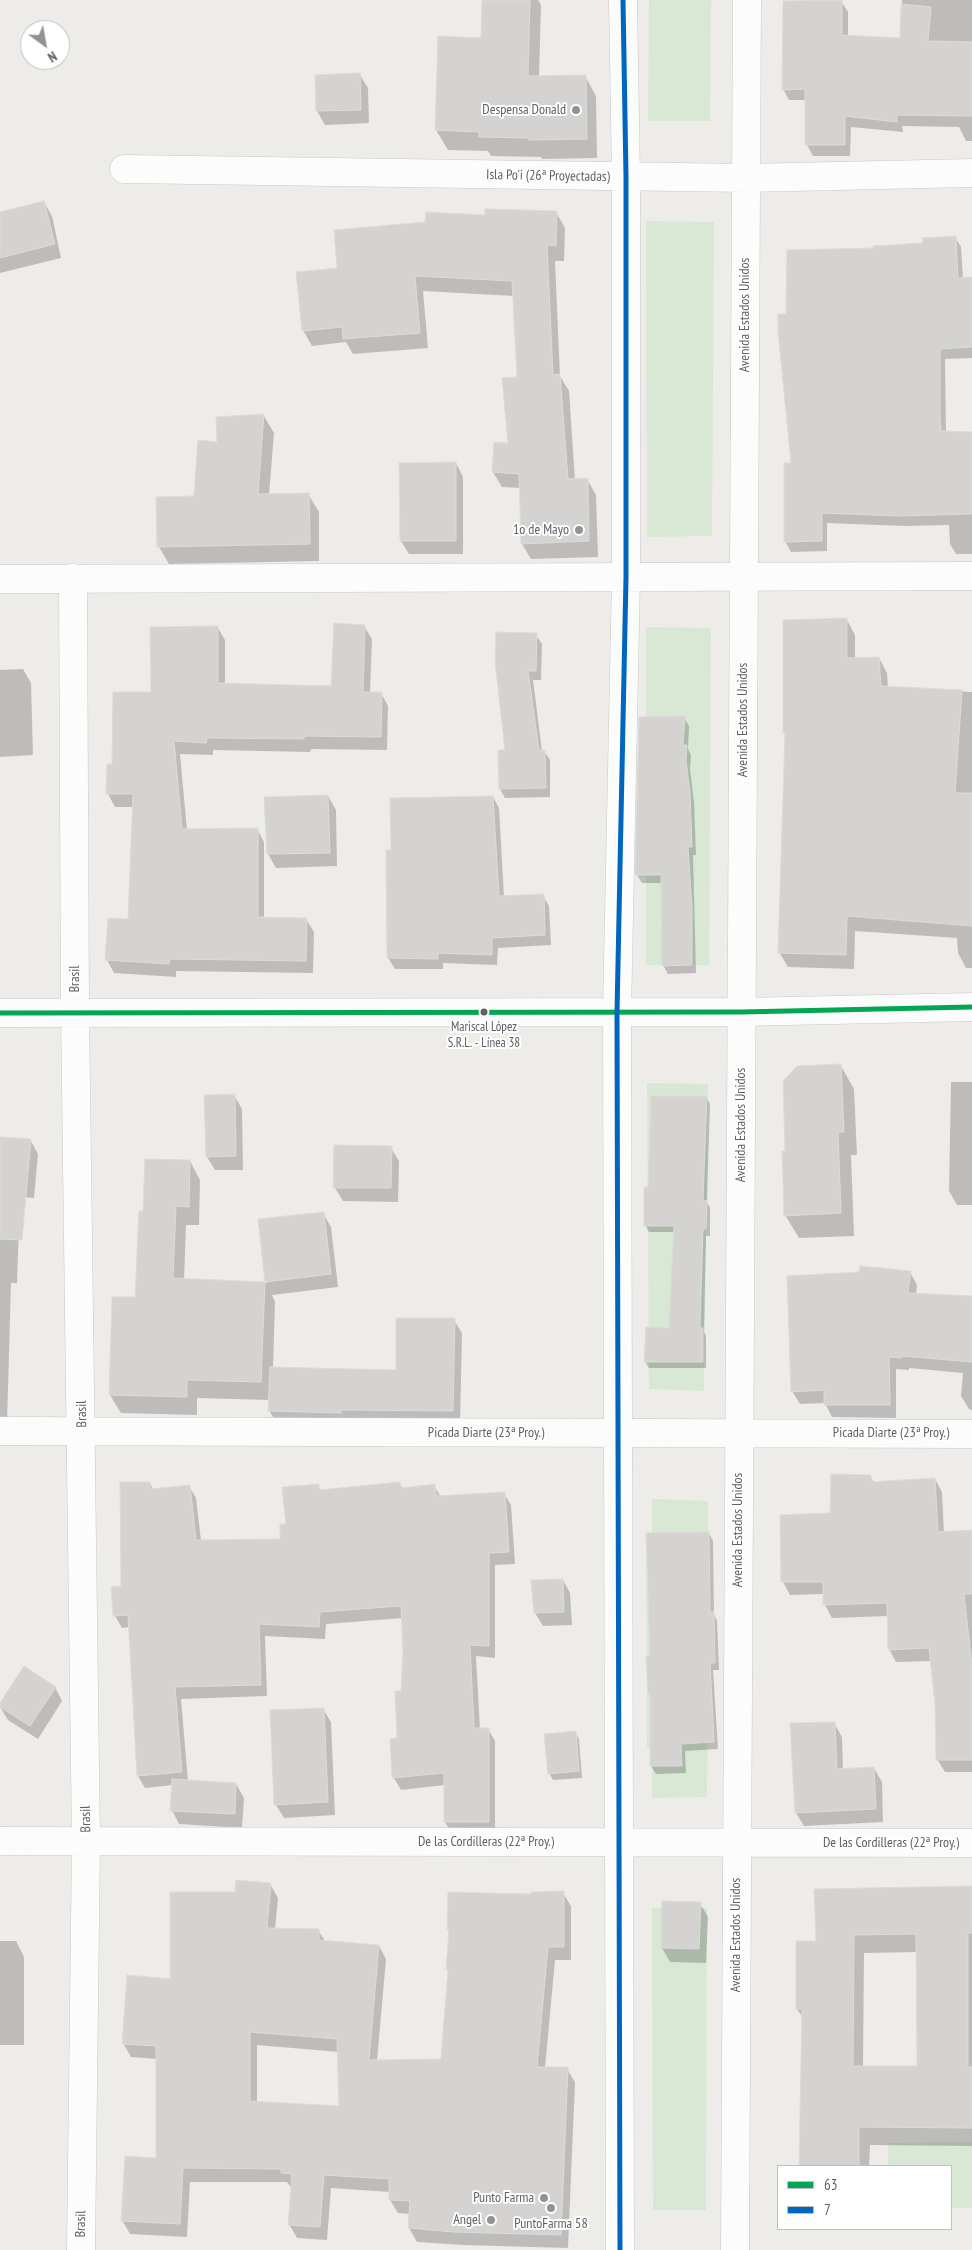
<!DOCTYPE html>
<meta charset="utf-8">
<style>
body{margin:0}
#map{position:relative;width:972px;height:2250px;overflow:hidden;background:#edece9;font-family:"PT Sans Narrow",sans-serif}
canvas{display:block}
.legend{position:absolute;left:777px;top:2165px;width:175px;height:65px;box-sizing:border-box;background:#fff;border:1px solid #bfc0c2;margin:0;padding:6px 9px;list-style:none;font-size:15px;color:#5e6266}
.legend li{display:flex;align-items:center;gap:10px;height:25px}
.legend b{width:25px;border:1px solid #bfc0c2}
.north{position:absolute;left:20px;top:20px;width:50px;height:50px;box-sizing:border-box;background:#fff;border:1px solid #bfc0c2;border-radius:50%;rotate:148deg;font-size:14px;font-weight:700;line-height:20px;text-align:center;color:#5e6266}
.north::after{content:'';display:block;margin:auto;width:18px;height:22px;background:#909294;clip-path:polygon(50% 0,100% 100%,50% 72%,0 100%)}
</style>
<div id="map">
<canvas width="972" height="2250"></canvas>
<ul class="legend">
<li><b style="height:6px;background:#00a651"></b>63</li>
<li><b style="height:6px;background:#0065bd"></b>7</li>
</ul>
<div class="north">N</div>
</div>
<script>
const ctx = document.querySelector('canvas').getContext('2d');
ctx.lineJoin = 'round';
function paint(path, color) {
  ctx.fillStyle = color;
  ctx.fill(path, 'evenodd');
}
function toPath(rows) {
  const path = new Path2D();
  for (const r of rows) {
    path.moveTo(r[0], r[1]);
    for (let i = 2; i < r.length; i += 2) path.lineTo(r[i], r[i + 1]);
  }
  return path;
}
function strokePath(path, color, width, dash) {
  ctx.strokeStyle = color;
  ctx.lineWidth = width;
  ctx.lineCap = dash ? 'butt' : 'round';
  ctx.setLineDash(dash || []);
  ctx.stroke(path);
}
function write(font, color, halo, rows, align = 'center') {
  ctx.font = font + ' "PT Sans Narrow",sans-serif';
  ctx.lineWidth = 4;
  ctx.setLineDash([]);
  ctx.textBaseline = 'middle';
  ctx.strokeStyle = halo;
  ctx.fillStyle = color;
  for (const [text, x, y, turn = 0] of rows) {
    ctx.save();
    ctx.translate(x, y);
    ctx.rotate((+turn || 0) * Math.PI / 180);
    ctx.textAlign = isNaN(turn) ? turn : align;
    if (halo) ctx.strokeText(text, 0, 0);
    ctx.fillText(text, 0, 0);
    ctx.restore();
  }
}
const green = toPath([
 [649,0,713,0,711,2,710,121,648,121],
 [646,221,714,222,712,536,647,537],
 [646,627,711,628,709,965,646,965],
 [647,1083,708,1084,704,1391,649,1389],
 [652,1499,708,1501,707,1797,652,1798,652,1748,647,1748,646,1551,652,1550],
 [652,1908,707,1908,706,2210,653,2210],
 [972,2142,972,2208,951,2208,951,2166,888,2166,888,2143]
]);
const shadow = toPath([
 [483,0,538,0,541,5,539,77,585,76,596,96,597,158,542,159,541,157,491,156,488,151,448,150,436,130,482,40],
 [902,0,972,0,972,141,966,141,959,127,902,126,903,132,851,127,850,156,813,156,807,145,807,100,789,100,783,89,841,1,848,12,848,37,900,39],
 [360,75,368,88,369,123,325,125,317,111,317,76],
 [44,202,52,216,61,258,0,273,0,213],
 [556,212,565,228,564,261,555,261,560,376,569,391,575,480,587,479,596,495,598,557,531,559,522,544,521,488,502,487,493,472,509,444,518,378,514,296,423,291,428,348,353,354,346,342,312,346,303,330,338,269,486,216],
 [955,237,961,247,963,279,972,279,972,358,945,359,946,433,972,433,972,554,956,554,950,544,949,525,905,526,827,523,827,551,791,552,785,541,793,465,787,315,874,249,924,244],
 [264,416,274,433,269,495,308,494,319,512,319,561,169,564,159,547,195,497,219,443],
 [456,463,463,477,463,554,409,554,401,541],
 [847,620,855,635,855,659,879,658,887,673,888,688,972,692,972,968,966,968,958,953,957,938,855,931,854,969,788,967,779,952,787,736,785,733],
 [364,626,372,639,370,693,381,693,388,706,387,750,311,749,310,752,213,750,213,755,180,754,187,830,257,829,264,842,264,919,306,919,314,932,313,973,176,971,176,977,114,973,107,960,129,920,134,807,115,807,108,794,108,765,114,765,152,693,218,628,225,640,225,685,333,688],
 [536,635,542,644,541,680,533,680,542,751,544,751,550,760,550,797,505,798,500,789],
 [23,669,31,683,33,755,0,757,0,670],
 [684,718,689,726,688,749,691,755,690,769,694,802,696,855,693,855,696,973,668,974,663,965,663,883,642,883,637,875],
 [328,796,336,810,337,866,276,868,268,854,266,798],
 [493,797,499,808,504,897,543,896,549,906,551,945,498,948,497,965,443,963,443,969,395,969,388,958,392,851],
 [841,1066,854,1089,857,1155,851,1155,854,1236,799,1238,785,1215,787,1152],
 [951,1082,972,1082,972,1205,957,1205,949,1191],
 [234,1095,242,1109,243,1170,215,1170,207,1157],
 [706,1097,710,1104,707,1202,710,1208,710,1236,706,1236,704,1332,706,1336,706,1368,649,1368,645,1362,670,1330,675,1232,649,1232,645,1225,649,1188],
 [0,1138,31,1141,38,1154,34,1198,20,1197,17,1283,11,1283,7,1424,0,1424],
 [391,1148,399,1161,398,1202,343,1201,335,1188],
 [190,1161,200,1180,199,1225,186,1225,184,1280,267,1283,260,1220,323,1213,331,1227,338,1287,272,1295,275,1302,273,1368,397,1371,454,1320,462,1333,460,1425,277,1424,269,1410,270,1400,197,1398,197,1415,121,1413,110,1395,136,1299,145,1213],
 [910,1272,917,1285,916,1294,972,1297,972,1410,969,1409,961,1396,963,1373,909,1368,909,1370,896,1369,896,1418,832,1417,825,1403,800,1404,792,1391],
 [870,1476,874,1483,935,1479,942,1492,944,1533,972,1531,972,1772,945,1772,937,1759,937,1705,931,1661,896,1662,889,1649,888,1616,832,1618,825,1605,824,1594,790,1595,783,1582,781,1516,831,1514],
 [150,1483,153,1490,189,1486,196,1498,201,1541,282,1540,287,1525,318,1486,321,1491,400,1483,403,1489,434,1486,441,1497,504,1493,511,1505,515,1564,495,1565,495,1658,476,1656,480,1730,488,1729,495,1741,495,1833,452,1834,445,1822,445,1785,401,1790,394,1778,402,1692,404,1653,403,1618,326,1624,325,1639,265,1636,267,1696,181,1699,188,1781,236,1784,244,1798,242,1828,179,1824,172,1810,173,1785,145,1788,138,1776,130,1627,122,1628,115,1616],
 [709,1533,713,1541,714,1614,717,1621,719,1670,713,1670,718,1749,685,1751,686,1773,656,1774,651,1766,651,1697,649,1693,651,1657],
 [563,1580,570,1593,572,1625,543,1626,535,1613],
 [55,1687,62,1701,38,1739,8,1720,0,1707],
 [323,1709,331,1722,335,1815,284,1818,276,1805],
 [834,1723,842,1737,843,1770,874,1768,882,1782,883,1822,804,1826,796,1813],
 [575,1732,579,1739,582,1778,553,1780,549,1773],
 [270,1884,278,1898,275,1930,318,1930,325,1941,379,1946,386,1959,377,2061,442,2060,449,1972,447,1969,450,1933,448,1930,449,1893,532,1895,563,1893,571,1906,571,1960,555,1960,545,2068,567,2069,575,2082,568,2248,463,2245,417,2242,409,2228,410,2214,398,2213,390,2200,390,2192,331,2188,327,2240,297,2238,289,2224,293,2186,290,2186,287,2182,190,2182,187,2237,130,2234,122,2220,157,2159,157,2059,131,2057,123,2043,236,1893],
 [257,2045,339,2052,340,2107,257,2103],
 [972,1887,972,2146,870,2145,869,2166,800,2166,803,2018,797,2009,817,1942],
 [918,1952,918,2067,863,2067,864,1953],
 [663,1902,700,1903,708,1917,706,1963,670,1962,662,1948],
 [0,1941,16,1941,24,1957,24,2045,0,2045]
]);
const building = toPath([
 [482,0,530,0,528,76,586,75,587,139,529,140,529,138,479,137,479,132,435,130,438,36,481,38,482,0],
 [842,0,842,35,900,38,901,4,931,7,928,41,972,42,972,116,897,115,897,122,845,116,845,145,805,145,805,89,782,90,783,1,842,0],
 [360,73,361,110,316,111,315,75,360,73],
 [44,201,55,244,0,258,0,212,44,201],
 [485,209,557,211,556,246,547,245,553,375,560,374,568,479,588,478,589,541,521,544,519,474,492,472,494,442,508,443,502,378,517,377,512,281,415,276,420,333,343,339,342,327,302,331,296,272,337,268,334,230,425,222,426,212,485,215,485,209],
 [956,236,958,278,972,277,972,347,940,349,940,415,941,431,972,432,972,514,899,516,822,513,822,541,784,542,784,463,791,463,778,331,778,314,786,314,787,250,873,248,873,246,923,243,922,238,956,236],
 [264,414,258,494,309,493,310,544,157,547,156,497,194,496,198,440,217,442,216,417,264,414],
 [456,462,456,541,400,541,399,463,456,462],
 [847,618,847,658,879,657,881,686,962,690,955,793,972,793,972,926,847,916,846,955,778,953,785,733,783,733,783,620,847,618],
 [334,623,365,625,363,692,382,692,381,737,304,736,304,739,207,738,206,743,174,741,182,829,258,828,258,917,307,918,306,961,170,959,169,964,105,960,108,918,128,919,133,794,106,794,107,764,112,764,113,692,151,692,150,627,218,626,218,683,331,686,334,623],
 [496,632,537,633,536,671,528,671,539,750,545,750,546,788,499,789,498,750,505,750,495,661,496,632],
 [685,716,683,745,687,745,686,760,690,792,692,847,688,847,692,907,692,965,662,966,661,875,635,875,639,717,685,716],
 [328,795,330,853,267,854,264,797,328,795],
 [493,796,499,896,544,894,545,935,492,938,492,955,438,953,438,959,387,958,386,850,391,850,390,798,493,796],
 [841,1064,844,1132,838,1132,841,1213,784,1216,782,1151,785,1151,783,1081,797,1066,841,1064],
 [235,1094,236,1156,206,1157,204,1095,235,1094],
 [651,1096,707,1096,703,1200,707,1201,706,1229,703,1229,700,1328,703,1328,703,1362,644,1362,646,1327,669,1328,674,1226,644,1226,644,1187,648,1187,651,1096],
 [0,1137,31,1139,22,1240,0,1239,0,1137],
 [334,1145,392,1146,391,1188,333,1188,334,1145],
 [145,1159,190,1160,189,1207,176,1206,173,1278,265,1282,261,1382,187,1380,187,1397,109,1395,112,1297,135,1297,139,1211,143,1211,145,1159],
 [324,1212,331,1274,265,1282,258,1219,324,1212],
 [860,1266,911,1271,908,1293,972,1296,972,1362,902,1356,902,1358,889,1357,890,1405,824,1405,824,1390,791,1392,787,1276,859,1272,860,1266],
 [396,1318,455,1318,453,1411,341,1410,341,1413,268,1411,270,1367,396,1370,396,1318],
 [831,1474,871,1475,871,1482,935,1478,938,1532,972,1530,972,1594,964,1594,972,1666,972,1760,936,1760,935,1705,929,1648,888,1650,887,1603,823,1605,823,1582,781,1582,780,1515,830,1513,831,1474],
 [120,1482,150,1482,150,1489,190,1485,196,1540,280,1539,280,1524,286,1524,282,1487,319,1484,319,1490,400,1482,401,1488,435,1484,436,1496,505,1492,509,1552,489,1553,489,1646,470,1645,474,1728,489,1728,489,1822,444,1822,444,1773,392,1778,390,1739,397,1738,395,1691,401,1691,403,1653,401,1606,320,1612,319,1627,259,1624,261,1685,175,1687,182,1772,137,1776,128,1615,113,1616,111,1587,121,1586,120,1482],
 [709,1532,710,1612,714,1612,715,1663,710,1663,714,1742,681,1744,682,1766,650,1766,650,1693,648,1693,646,1656,650,1655,646,1533,709,1532],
 [563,1579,564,1612,534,1613,531,1580,563,1579],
 [24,1666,56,1687,30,1726,0,1707,0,1703,24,1666],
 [324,1708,328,1802,274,1805,270,1710,324,1708],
 [835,1722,837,1769,874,1767,876,1809,795,1813,790,1723,835,1722],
 [576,1731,579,1771,548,1774,544,1734,576,1731],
 [172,1779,236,1783,235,1814,170,1811,172,1779],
 [236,1880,271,1883,267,1928,319,1929,319,1940,379,1945,369,2060,441,2059,448,1969,446,1969,449,1930,447,1930,448,1892,531,1894,531,1892,564,1891,564,1947,548,1947,537,2067,568,2067,561,2235,454,2232,408,2228,410,2201,389,2200,389,2179,324,2175,320,2227,288,2225,292,2174,281,2173,281,2169,183,2168,180,2224,121,2221,125,2156,156,2158,156,2046,122,2044,127,1975,170,1979,170,1892,235,1892,236,1880],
 [250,2032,337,2039,339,2106,250,2101,250,2032],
 [972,1886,972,1933,968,1933,968,2067,972,2067,972,2128,859,2127,859,2166,799,2166,802,2009,796,2009,796,1941,816,1941,814,1889,972,1886],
 [916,1934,917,2066,853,2066,854,1935,916,1934],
 [662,1901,701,1902,699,1949,661,1948,662,1901]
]);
const street = toPath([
 [124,169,746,178,972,173],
 [73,578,75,1012,86,1842,81,2250],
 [0,579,972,576],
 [0,1013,741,1012,972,1007],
 [0,1431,972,1434],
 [0,1841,972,1843],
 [620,2250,617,1012,626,577,626,177,623,0],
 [735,2250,747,0]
]);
const bus1 = toPath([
 [0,1013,741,1012,972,1007]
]);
const bus2 = toPath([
 [620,2250,617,1012,626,577,626,177,623,0]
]);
const markers = [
 [576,110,5,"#909294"],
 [579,530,5,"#909294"],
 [484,1012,4.5,"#5e6266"],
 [544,2198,5,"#909294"],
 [551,2208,5,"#909294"],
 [491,2220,5,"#909294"]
];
const busNames = [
 ["Mariscal López",484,1027],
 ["S.R.L. - Línea 38",484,1043]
];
const poiNames = [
 ["Despensa Donald",566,110],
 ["1o de Mayo",569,530],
 ["Punto Farma",534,2198],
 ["Angel",481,2220],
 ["PuntoFarma 58",551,2224,"center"]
];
const streetNames = [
 ["Isla Po'i (26ª Proyectadas)",548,176,1],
 ["Avenida Estados Unidos",745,315,-90],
 ["Avenida Estados Unidos",743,720,-90],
 ["Brasil",75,979,-90],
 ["Avenida Estados Unidos",741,1125,-90],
 ["Brasil",82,1414,-91],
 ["Picada Diarte (23ª Proy.)",486,1433],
 ["Picada Diarte (23ª Proy.)",891,1433],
 ["Avenida Estados Unidos",738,1530,-90],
 ["Brasil",86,1819,-91],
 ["De las Cordilleras (22ª Proy.)",486,1842],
 ["De las Cordilleras (22ª Proy.)",891,1843],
 ["Avenida Estados Unidos",736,1935,-90],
 ["Brasil",81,2224,-89]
];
paint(green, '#d8e8d5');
paint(shadow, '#0003');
paint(building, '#d4d3d2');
strokePath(building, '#dcdbd8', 1);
strokePath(street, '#c8c8c8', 29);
strokePath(street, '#fcfcfc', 28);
strokePath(bus1, '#00a651', 5);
strokePath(bus2, '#0065bd', 5);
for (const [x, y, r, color] of markers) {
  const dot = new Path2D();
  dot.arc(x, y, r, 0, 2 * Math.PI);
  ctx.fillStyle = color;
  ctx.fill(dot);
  strokePath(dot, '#fff', 2);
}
write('13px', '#5e6266', '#fff', busNames);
write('14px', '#5e6266', '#fff', poiNames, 'right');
write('14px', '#5e6266', '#fff', streetNames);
</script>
